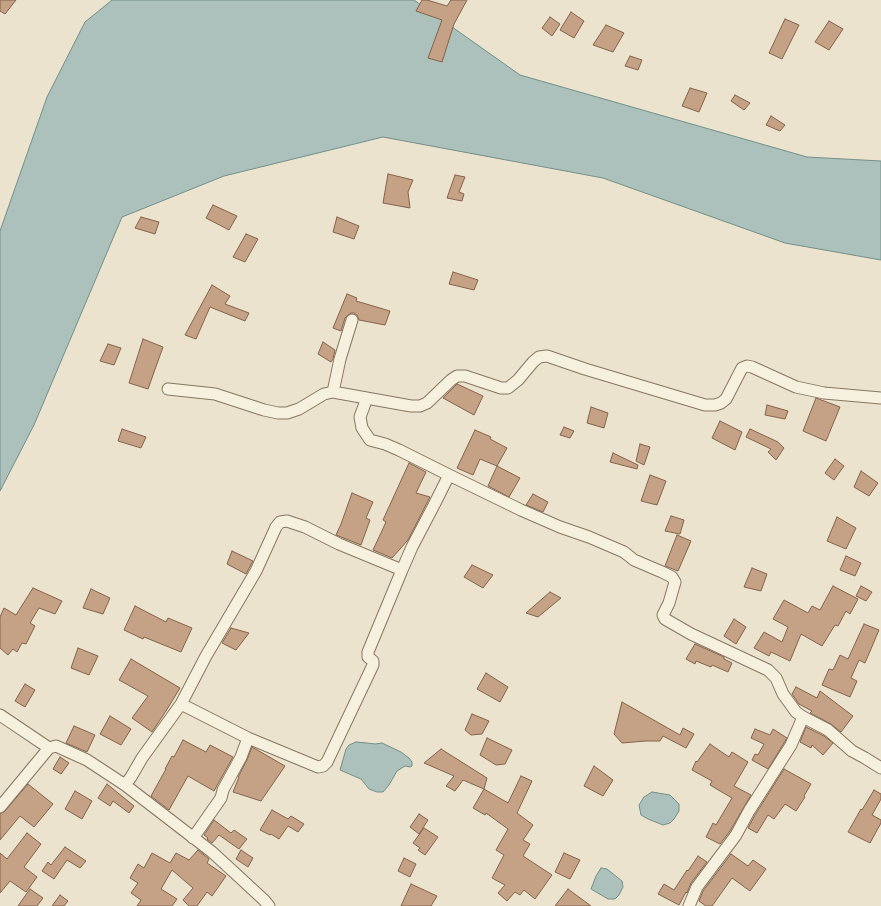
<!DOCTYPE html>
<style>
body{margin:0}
canvas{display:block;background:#ebe3cd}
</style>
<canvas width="881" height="906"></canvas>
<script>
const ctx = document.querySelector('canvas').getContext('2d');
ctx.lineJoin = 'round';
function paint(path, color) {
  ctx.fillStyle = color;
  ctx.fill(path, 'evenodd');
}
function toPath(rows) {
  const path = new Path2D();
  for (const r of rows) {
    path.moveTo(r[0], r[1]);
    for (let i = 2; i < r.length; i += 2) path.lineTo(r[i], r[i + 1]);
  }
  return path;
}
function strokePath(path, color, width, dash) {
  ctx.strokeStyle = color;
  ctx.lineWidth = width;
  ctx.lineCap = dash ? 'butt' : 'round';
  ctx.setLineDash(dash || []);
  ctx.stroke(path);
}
const water = toPath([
 [112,0,414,0,520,75,807,157,881,161,881,260,785,243,603,178,383,137,224,176,122,217,34,425,0,491,0,231,47,97,85,22,112,0],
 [356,742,367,743,375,744,382,743,401,752,409,758,412,762,412,766,410,767,405,766,397,771,389,785,383,792,377,792,369,789,361,779,340,770,346,749,349,745,356,742],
 [652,792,670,795,679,804,679,811,674,819,670,823,663,825,648,819,641,815,639,805,644,797,652,792],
 [601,868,607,869,622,881,623,887,619,895,615,899,608,899,591,889,596,876,601,868]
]);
const building = toPath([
 [0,0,16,0,5,14,0,11,0,0],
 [422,0,427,0,447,6,451,0,467,0,454,24,442,62,428,58,442,20,416,11,422,0],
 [571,12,584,21,574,38,560,30,571,12],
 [550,17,560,24,552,36,542,28,550,17],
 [785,19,799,25,782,59,769,53,785,19],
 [829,21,843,29,829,50,815,42,829,21],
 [606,25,624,33,613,52,593,45,606,25],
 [630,56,642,60,638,70,625,66,630,56],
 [690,88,707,93,699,112,682,106,690,88],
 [735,95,750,103,744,110,731,101,735,95],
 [771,116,785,125,780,131,766,125,771,116],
 [388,174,413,180,408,192,410,208,383,203,388,174],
 [455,175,465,177,459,192,464,194,462,201,447,198,455,175],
 [213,205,237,216,229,230,206,218,213,205],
 [141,217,159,222,155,234,135,228,141,217],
 [337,217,359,226,354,239,333,232,337,217],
 [246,234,258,239,245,262,233,257,246,234],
 [453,272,478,280,474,290,449,284,453,272],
 [212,285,230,296,225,304,249,313,245,321,210,307,196,339,185,335,212,285],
 [347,294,357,298,356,301,390,311,385,325,359,320,357,315,354,313,351,313,348,315,345,318,341,331,333,328,347,294],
 [143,339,163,347,148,389,129,383,143,339],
 [323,342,335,350,333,359,331,362,318,354,323,342],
 [108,344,121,348,114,365,100,361,108,344],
 [457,384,483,396,474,415,443,398,457,384],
 [816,398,840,407,826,441,803,431,816,398],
 [767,405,788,411,785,419,765,415,767,405],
 [591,407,608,413,604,428,587,423,591,407],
 [720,421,742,432,735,450,712,438,720,421],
 [564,427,574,431,570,438,560,435,564,427],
 [122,429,146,437,141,448,118,441,122,429],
 [750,429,778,442,784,448,776,460,768,452,771,449,746,437,750,429],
 [475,430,491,437,490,439,507,448,497,466,480,459,473,475,457,468,475,430],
 [640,444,650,447,644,465,636,461,640,444],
 [613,453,638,465,637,469,610,462,613,453],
 [835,459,844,466,834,480,825,473,835,459],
 [409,463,426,472,416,493,430,497,408,540,392,558,373,550,386,522,383,520,409,463],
 [497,466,520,478,509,497,488,486,497,466],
 [861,471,878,483,869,496,854,487,861,471],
 [650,475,666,481,657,505,641,501,650,475],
 [352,493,373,502,366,518,370,520,361,545,336,535,341,524,352,493],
 [533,494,548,502,543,512,526,505,533,494],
 [671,516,684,520,680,534,665,531,671,516],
 [837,517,856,528,846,549,827,541,837,517],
 [677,535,691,541,678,571,665,566,677,535],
 [232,551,253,561,246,574,227,564,232,551],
 [846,556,861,563,855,576,840,570,846,556],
 [472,565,493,575,483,588,464,577,472,565],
 [752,568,767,574,761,591,744,587,752,568],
 [833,586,858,599,850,614,846,611,838,626,835,625,822,646,801,634,790,661,771,652,769,656,754,648,764,632,782,642,788,627,773,619,784,600,808,613,812,606,820,610,833,586],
 [861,586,872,592,866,601,856,596,861,586],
 [33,588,62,601,55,614,39,608,30,623,35,626,26,644,22,643,17,652,13,649,8,655,0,648,0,617,4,608,16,615,33,588],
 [91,589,110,598,103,614,83,608,91,589],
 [550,592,561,598,538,617,526,613,550,592],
 [135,606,166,622,168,618,192,628,181,652,144,637,143,639,124,630,135,606],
 [734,619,746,627,736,644,724,636,734,619],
 [864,624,879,630,865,663,859,660,851,678,857,681,850,697,822,685,829,669,833,670,840,655,848,659,864,624],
 [231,628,249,633,236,650,222,643,231,628],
 [695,644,724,657,724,659,732,663,728,672,712,665,711,667,696,661,695,664,686,659,695,644],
 [78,648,98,656,89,675,71,668,78,648],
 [131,659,180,688,166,711,152,732,132,718,148,696,119,680,131,659],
 [486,673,508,687,500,702,477,689,486,673],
 [25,684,35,690,25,707,15,701,25,684],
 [796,687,817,698,820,691,853,716,841,732,831,724,810,713,812,711,799,704,792,694,796,687],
 [622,702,680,735,683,728,694,734,686,748,663,736,660,741,646,741,622,743,614,734,622,702],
 [472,714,489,721,482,734,471,735,465,730,472,714],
 [110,716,131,729,121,745,100,734,110,716],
 [74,726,95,735,87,752,66,743,74,726],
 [806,727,824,736,833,743,823,755,812,745,811,748,800,742,806,727],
 [755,729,770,735,773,729,787,738,768,769,752,760,755,754,758,755,764,744,751,738,755,729],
 [487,738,512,750,505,764,496,765,480,755,487,738],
 [183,740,206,752,210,745,233,757,214,791,188,776,169,810,151,796,166,769,165,769,172,756,174,757,183,740],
 [710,744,729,757,732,752,748,762,734,786,751,795,730,831,720,844,706,837,713,823,716,825,732,798,710,785,712,781,692,770,696,761,697,762,710,744],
 [252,747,285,766,261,801,233,792,239,777,238,777,247,760,252,747],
 [441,749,487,778,484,789,463,780,455,791,446,786,454,776,424,763,441,749],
 [60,757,69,763,61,774,53,769,60,757],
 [594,766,613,780,603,796,584,786,594,766],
 [784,769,811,784,804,796,805,797,796,811,785,804,774,819,768,815,757,833,748,828,755,815,784,769],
 [521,776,532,781,517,813,533,825,523,840,530,844,523,856,552,875,535,899,524,890,520,895,515,892,507,901,498,893,505,885,492,878,504,855,496,850,508,829,486,813,485,815,473,808,484,789,508,803,521,776],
 [28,784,53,804,34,827,20,816,0,840,0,814,5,811,28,784],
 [107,784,134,806,129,813,113,801,110,806,98,798,107,784],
 [874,790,881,794,881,799,872,815,881,820,881,823,870,843,848,832,861,809,862,810,874,790],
 [75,791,92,801,82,819,65,809,75,791],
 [272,810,288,819,291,816,304,824,298,832,288,826,279,839,271,834,270,835,260,830,272,810],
 [419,814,428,820,419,834,410,827,419,814],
 [214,820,231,833,234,830,247,839,239,849,219,835,212,843,207,839,208,838,204,835,214,820],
 [424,828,438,837,425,855,418,850,420,848,413,843,424,828],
 [27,833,41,844,24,867,37,877,26,892,10,881,0,893,0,853,7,859,27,833],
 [65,847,86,861,80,868,67,860,54,879,42,871,48,862,51,865,65,847],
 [198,850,209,859,207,863,226,876,212,896,207,892,197,906,189,906,183,900,193,888,172,870,161,889,177,899,172,906,137,906,141,900,131,893,138,883,130,878,138,864,144,868,152,853,170,863,176,853,189,860,198,850],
 [241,850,253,858,248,867,236,859,241,850],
 [564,853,580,860,570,879,555,872,564,853],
 [731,854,748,866,753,860,766,869,750,891,732,878,712,906,706,906,699,901,703,891,731,854],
 [698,856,707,862,691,883,687,893,686,892,679,905,658,894,664,884,674,890,687,870,688,871,698,856],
 [404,858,416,864,410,877,398,871,404,858],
 [411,884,437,896,431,906,401,906,411,884],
 [30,889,43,898,37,906,18,906,30,889],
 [568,889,591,906,555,906,568,889],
 [60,895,68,901,64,906,52,906,60,895]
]);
const minor = toPath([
 [168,389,215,394,264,410,278,413,287,413,299,409,324,394,333,392,411,406,420,406,427,403,451,380,457,376,465,376,501,388,508,388,518,380,533,362,539,357,547,356,585,369,705,405,715,405,721,403,726,399,742,368,747,366,752,367,796,387,824,393,881,398],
 [333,392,340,359,352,320],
 [367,398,360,417,362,428,370,440,385,444,399,450,449,475],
 [181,704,248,738,318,767,323,766,327,762,373,665,373,661,368,657,368,652,402,570],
 [0,715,49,748],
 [125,785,212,852,237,875,264,900,269,906],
 [0,807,49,748,56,746,87,760,125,785,131,777,142,758,181,704,206,656,256,571,276,527,280,522,287,521,305,527,339,544,402,570,412,547,434,505,449,475,521,510,560,527,589,537,624,552,634,560,662,572,672,577,675,582,669,603,663,615,665,619,691,634,768,670,776,678,783,694,796,712,803,717,828,730,852,751,865,758,881,768],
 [193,838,221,798,223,790,241,757,248,738],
 [689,906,697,887,736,835,749,811,791,745,803,717]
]);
paint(water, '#acc1bb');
strokePath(water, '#738f89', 1);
paint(building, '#c5a286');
strokePath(building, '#84634a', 1);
strokePath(minor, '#877762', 13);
strokePath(minor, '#f6f0df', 11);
</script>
